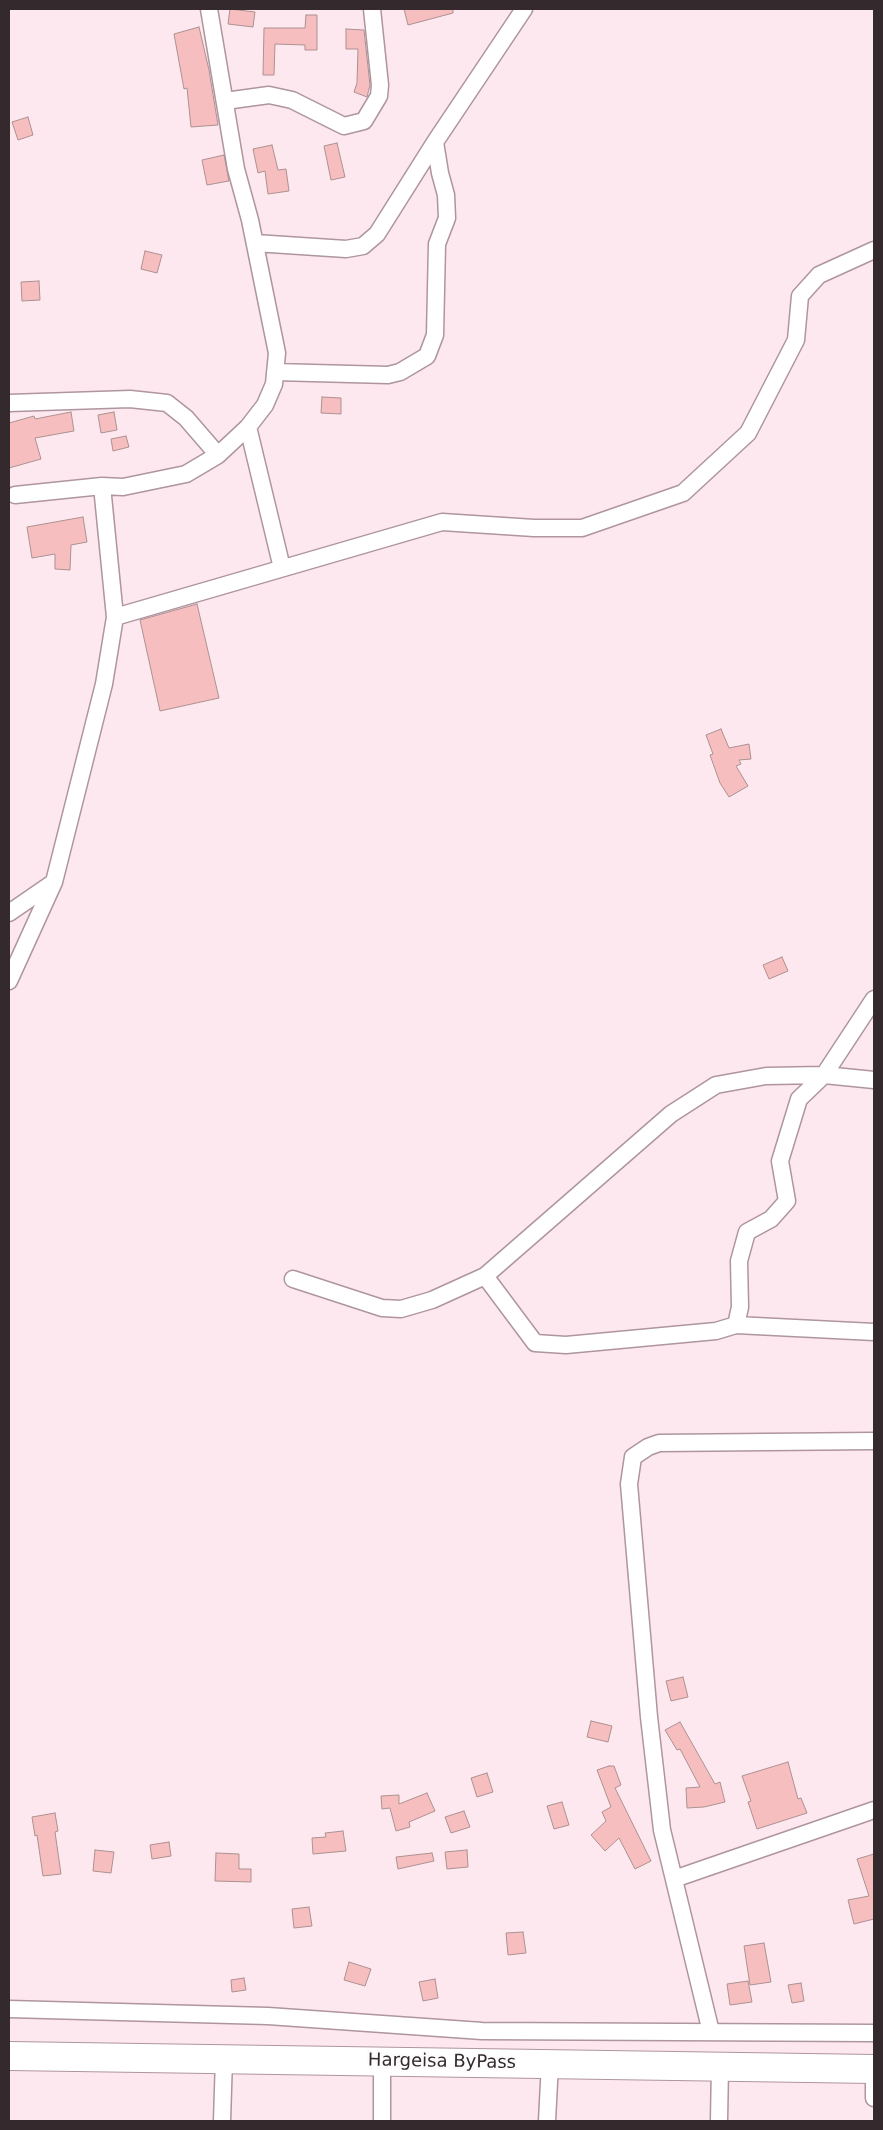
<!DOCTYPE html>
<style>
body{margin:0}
#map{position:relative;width:883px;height:2130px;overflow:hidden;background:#fee8f0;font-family:"DejaVu Sans",sans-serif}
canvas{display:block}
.frame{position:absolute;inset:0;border:10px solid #342a2d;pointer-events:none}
</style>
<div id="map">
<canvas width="883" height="2130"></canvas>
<div class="frame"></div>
</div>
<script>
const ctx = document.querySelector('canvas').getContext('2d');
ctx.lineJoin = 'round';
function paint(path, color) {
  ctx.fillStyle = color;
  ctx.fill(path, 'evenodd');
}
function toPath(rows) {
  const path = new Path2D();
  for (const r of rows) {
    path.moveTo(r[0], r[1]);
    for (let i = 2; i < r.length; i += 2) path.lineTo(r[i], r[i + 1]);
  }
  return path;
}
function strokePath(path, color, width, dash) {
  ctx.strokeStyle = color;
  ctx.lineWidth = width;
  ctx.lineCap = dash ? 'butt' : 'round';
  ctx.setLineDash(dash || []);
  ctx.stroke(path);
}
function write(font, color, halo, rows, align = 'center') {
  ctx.font = font + ' "DejaVu Sans",sans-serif';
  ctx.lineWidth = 5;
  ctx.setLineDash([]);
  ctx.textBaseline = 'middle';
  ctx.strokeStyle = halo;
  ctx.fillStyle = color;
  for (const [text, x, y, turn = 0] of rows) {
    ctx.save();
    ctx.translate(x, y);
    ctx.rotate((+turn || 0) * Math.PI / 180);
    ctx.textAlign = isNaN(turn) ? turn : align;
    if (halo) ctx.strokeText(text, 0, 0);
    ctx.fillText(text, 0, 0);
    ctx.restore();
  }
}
const building = toPath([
 [230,9,255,12,253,27,228,24,230,9],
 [404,9,453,9,453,13,408,25,404,9],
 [306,15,317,15,317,50,305,50,305,45,275,44,274,75,263,75,264,28,305,28,306,15],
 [199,27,209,70,218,125,191,127,187,88,184,89,174,34,199,27],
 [346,29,364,30,370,85,367,97,354,92,357,83,358,49,346,49,346,29],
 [28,117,33,135,18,140,12,122,28,117],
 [337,143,345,177,331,180,324,146,337,143],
 [272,145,278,170,286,169,289,191,268,194,265,171,258,173,253,149,272,145],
 [224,155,229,181,207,185,202,160,224,155],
 [145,251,162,255,157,273,141,269,145,251],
 [39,281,40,300,22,301,21,282,39,281],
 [322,397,341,398,341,414,321,413,322,397],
 [71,412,74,431,35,438,41,459,9,468,9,423,34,416,35,419,71,412],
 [114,412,117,430,101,433,98,415,114,412],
 [126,436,129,447,113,451,111,439,126,436],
 [83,517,87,542,71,545,70,570,55,569,55,554,32,558,27,527,83,517],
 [197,604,219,698,160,711,140,620,197,604],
 [721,729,729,748,749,744,751,759,739,760,741,764,736,766,748,786,729,797,720,783,710,755,713,754,706,735,721,729],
 [782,957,788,971,769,979,763,965,782,957],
 [683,1677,688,1697,671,1701,666,1681,683,1677],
 [591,1721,612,1726,608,1742,587,1737,591,1721],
 [680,1722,715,1784,720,1782,725,1802,704,1807,687,1808,686,1788,700,1787,680,1749,677,1750,665,1730,680,1722],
 [788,1762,798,1799,801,1798,807,1813,757,1829,748,1802,751,1801,742,1776,788,1762],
 [609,1766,614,1766,621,1785,615,1788,651,1861,635,1869,619,1838,605,1851,591,1835,606,1821,602,1812,611,1807,597,1770,609,1766],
 [487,1773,493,1792,477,1797,471,1778,487,1773],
 [427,1793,435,1811,409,1822,410,1827,396,1831,390,1808,382,1809,381,1796,399,1795,399,1804,427,1793],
 [562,1802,569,1825,554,1829,547,1806,562,1802],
 [464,1811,470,1827,451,1833,445,1817,464,1811],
 [55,1813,58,1831,55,1832,61,1874,43,1876,37,1835,35,1836,32,1817,55,1813],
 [343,1831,346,1851,313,1854,312,1838,326,1837,325,1833,343,1831],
 [169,1842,171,1856,152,1859,150,1845,169,1842],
 [95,1850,114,1852,111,1873,93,1871,95,1850],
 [467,1850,468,1867,447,1869,445,1852,467,1850],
 [216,1853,239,1854,239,1869,251,1869,251,1882,215,1881,216,1853],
 [432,1853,434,1861,398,1869,396,1857,432,1853],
 [874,1854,874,1919,854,1924,848,1900,869,1896,857,1859,874,1854],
 [309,1907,312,1926,294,1928,292,1909,309,1907],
 [523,1932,526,1953,508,1955,506,1933,523,1932],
 [764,1943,771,1982,750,1985,744,1946,764,1943],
 [349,1962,371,1969,365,1986,344,1980,349,1962],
 [244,1978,246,1990,232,1992,231,1980,244,1978],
 [435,1979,438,1998,423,2001,419,1982,435,1979],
 [748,1981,752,2002,730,2005,727,1984,748,1981],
 [801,1983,804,2001,792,2003,788,1985,801,1983]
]);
const minor = toPath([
 [225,101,269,95,292,100,344,126,364,121,379,96,380,85,372,9],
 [255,243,346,249,363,246,377,234,435,142],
 [275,372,388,375,400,372,427,356,435,335,437,244,447,218,446,195,440,173,435,142,524,9],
 [9,403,130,399,167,403,186,418,218,455],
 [248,427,282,568],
 [15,495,102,486,123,487,186,474,218,455,248,427,265,405,274,384,277,353,250,220,236,169,209,9],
 [115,617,442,522,534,528,582,528,683,493,748,433,796,340,800,296,819,275,874,250],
 [9,913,54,882],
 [9,981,54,882,104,684,115,617,102,486],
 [485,1276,535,1343,566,1345,716,1331,736,1325,874,1332],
 [293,1279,382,1308,401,1309,432,1300,485,1276,671,1114,716,1085,766,1076,824,1075,874,999],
 [736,1325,740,1307,739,1261,747,1232,771,1219,787,1201,780,1161,799,1099,824,1075,874,1080],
 [674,1879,874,1810],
 [9,2009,268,2016,482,2031,874,2033],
 [711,2032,662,1830,649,1717,629,1484,633,1457,648,1447,659,1443,874,1441],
 [874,2069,874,2098],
 [222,2121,224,2058],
 [382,2121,382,2061],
 [547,2121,550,2063],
 [719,2121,720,2066]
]);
const trunk = toPath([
 [9,2056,874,2069]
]);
const streetNames = [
 ["Hargeisa ByPass",442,2062,1]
];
paint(building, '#f6bebf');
strokePath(building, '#ac9191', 1);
strokePath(minor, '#ae959e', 19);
strokePath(trunk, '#ae959e', 30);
strokePath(minor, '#fff', 16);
strokePath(trunk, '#fff', 28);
write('18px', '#342a2d', '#fcfcfc', streetNames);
</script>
